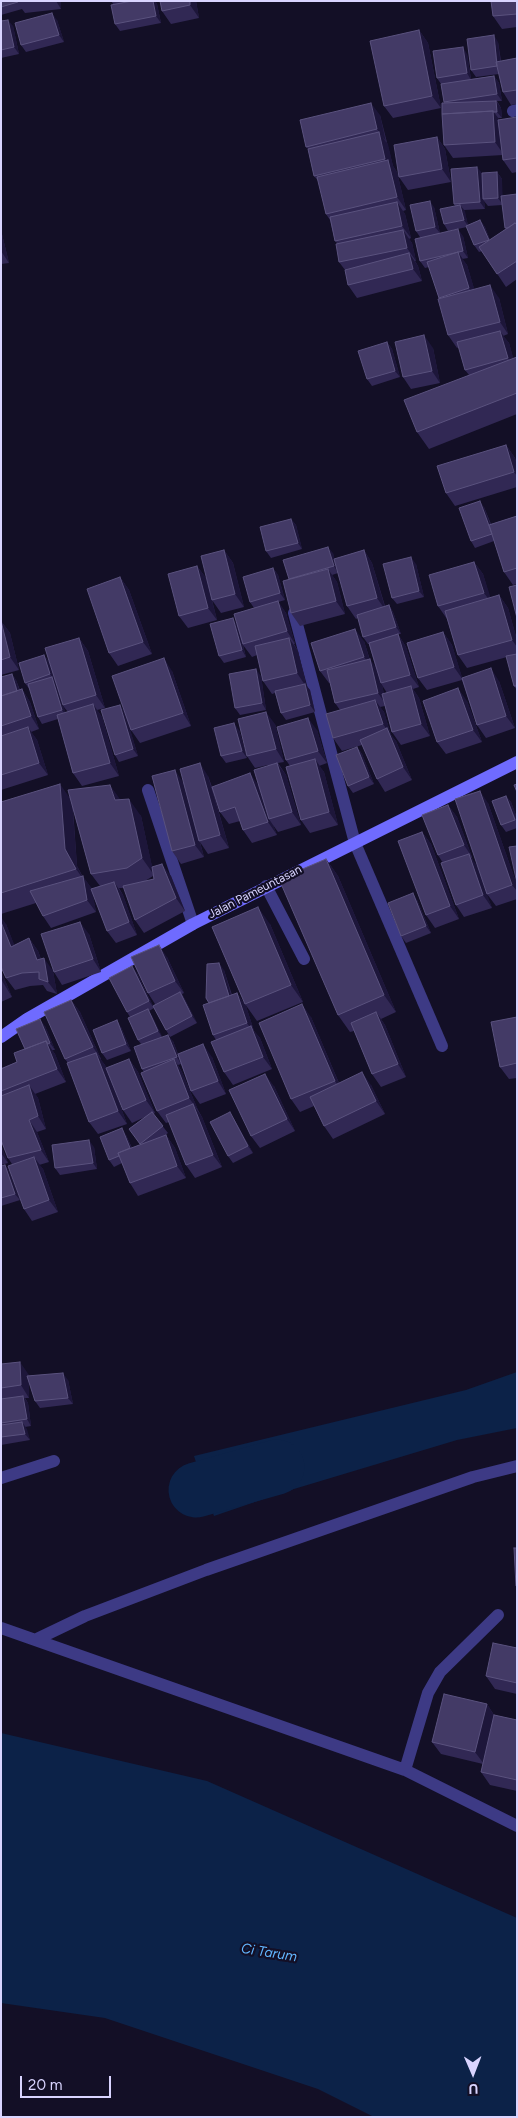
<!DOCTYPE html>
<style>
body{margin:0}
#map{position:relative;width:518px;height:2118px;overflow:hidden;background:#130f26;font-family:Figtree,sans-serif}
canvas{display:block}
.frame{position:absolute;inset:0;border:2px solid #d9d4ff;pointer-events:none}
.north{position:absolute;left:448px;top:2048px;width:50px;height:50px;-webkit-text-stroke:4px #130f26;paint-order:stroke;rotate:179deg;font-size:14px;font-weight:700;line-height:20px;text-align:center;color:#d9d4ff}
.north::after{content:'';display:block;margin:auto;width:18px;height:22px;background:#d9d4ff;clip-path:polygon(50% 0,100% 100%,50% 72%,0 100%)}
.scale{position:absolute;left:20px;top:2076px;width:91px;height:22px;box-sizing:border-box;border:2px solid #d9d4ff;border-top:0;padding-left:6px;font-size:15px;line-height:18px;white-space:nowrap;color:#d9d4ff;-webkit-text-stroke:4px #130f26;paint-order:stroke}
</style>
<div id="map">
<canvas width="518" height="2118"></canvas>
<div class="frame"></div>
<div class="north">U</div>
<div class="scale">20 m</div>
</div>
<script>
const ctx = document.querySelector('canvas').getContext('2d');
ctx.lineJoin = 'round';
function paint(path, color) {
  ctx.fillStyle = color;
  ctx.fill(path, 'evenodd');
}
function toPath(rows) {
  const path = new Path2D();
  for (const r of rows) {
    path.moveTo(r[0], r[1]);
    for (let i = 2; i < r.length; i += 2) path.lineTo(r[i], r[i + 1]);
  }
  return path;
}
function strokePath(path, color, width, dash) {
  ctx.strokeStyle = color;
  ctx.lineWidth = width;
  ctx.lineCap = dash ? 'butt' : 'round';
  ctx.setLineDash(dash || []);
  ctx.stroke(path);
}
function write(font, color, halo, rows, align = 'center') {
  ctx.font = font + ' Figtree,sans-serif';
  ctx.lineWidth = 4.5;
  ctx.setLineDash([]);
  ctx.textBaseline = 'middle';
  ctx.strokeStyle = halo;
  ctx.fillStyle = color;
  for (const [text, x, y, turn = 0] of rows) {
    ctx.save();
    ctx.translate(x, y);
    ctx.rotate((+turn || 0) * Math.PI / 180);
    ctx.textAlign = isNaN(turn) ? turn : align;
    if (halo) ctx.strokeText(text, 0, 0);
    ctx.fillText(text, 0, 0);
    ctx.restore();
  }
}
const water = toPath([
 [517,1372,517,1428,457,1440,284,1492,214,1516,194,1456,466,1390],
 [1,1733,207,1781,517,1918,517,2117,374,2117,318,2089,105,2018,1,2003]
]);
const river = toPath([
 [196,1490,277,1467]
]);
const lane = toPath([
 [355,843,442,1046]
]);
const street = toPath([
 [513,111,517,110],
 [294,613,355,843],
 [148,790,193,924],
 [266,886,304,959],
 [1,1478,54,1461],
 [1,1628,405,1770,517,1826],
 [37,1639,85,1616,206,1570,473,1477,517,1466],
 [405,1770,428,1693,440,1672,498,1615]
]);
const secondary = toPath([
 [1,1037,27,1019,193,924,517,762]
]);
const wall = toPath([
 [1,1,61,1,61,9,25,13,22,9,1,15],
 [111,1,155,1,157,4,161,23,120,31,115,24,114,5],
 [160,1,196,1,199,18,171,24,162,11],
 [517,1,517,27,502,29,493,16],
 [57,20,64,42,26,52,21,45],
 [1,21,13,26,19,54,1,58],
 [419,30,428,43,441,108,393,118,384,106],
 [498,42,501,61,517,58,517,104,511,105,503,92,499,74,476,77,471,70],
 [467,54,471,79,494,76,499,83,502,101,497,101,501,108,502,118,498,118,499,120,517,117,517,172,512,173,503,160,503,155,453,158,444,145,442,114,444,103,444,102,441,84,437,78],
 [380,115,393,166,397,172,406,210,403,211,405,214,411,238,409,239,412,243,416,261,415,261,418,266,422,281,357,298,348,285,345,270,339,262,337,243,335,241,330,220,326,214,319,182,314,176,308,149,306,147],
 [437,137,445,149,451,182,408,190,399,177],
 [497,172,502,179,502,196,517,194,517,279,506,287,482,251,479,252,474,245,467,227,448,231,444,224,455,206,454,204,482,173,482,181],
 [484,201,488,206,502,205,506,229,490,240,485,227,480,220,468,225,464,210,485,209],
 [434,207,440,233,463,236,468,258,462,259,467,265,474,289,499,298,508,334,503,336,509,343,513,358,517,357,517,414,429,449,417,432,469,375,465,370,459,347,457,348,448,335,439,298,429,267,425,268,420,261,420,237,416,231],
 [1,230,9,263,1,264],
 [387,342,392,349,400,377,372,386,367,379],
 [433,348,440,383,411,389,403,377],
 [506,445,515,458,517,465,517,487,455,506,446,493],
 [484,507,491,524,517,516,517,584,513,585,504,572,494,541,475,548,471,541],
 [291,519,296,525,302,549,271,558,266,551],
 [224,550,233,563,244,607,221,613,212,600,217,620,188,628,179,616,197,566,206,578,212,600],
 [364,550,372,563,385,606,389,605,393,612,401,634,398,634,406,647,419,687,413,689,419,698,430,736,401,745,392,732,385,706,380,707,384,712,391,735,396,741,412,780,385,792,377,779,362,745,342,751,333,738,340,710,335,703,330,683,329,683,320,671,364,641,370,660,376,669,369,644,368,644,363,637,358,618,356,619,347,606,338,573,332,575,337,582,345,614,300,626,291,613,289,579,333,553,334,559],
 [382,685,387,693,384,694],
 [474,562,483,574,490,598,499,595,508,608,517,640,517,690,514,686,507,657,467,668,458,655,447,619,438,606],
 [416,564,424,597,397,604,392,598],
 [273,568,278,575,285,600,278,602,286,613,295,644,294,644,298,651,306,685,310,690,315,712,286,720,281,713,275,693,272,694,263,681,257,655,252,657,243,645,246,657,224,663,219,656,237,624,254,608,250,602],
 [120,577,129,590,152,654,118,666,109,653],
 [1,621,10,633,19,670,1,675],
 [443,632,452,645,462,678,499,681,515,728,486,738,477,725,462,680,427,690,418,678],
 [79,638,88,651,105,708,97,710,102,717,119,776,82,786,73,773,58,719,42,724,38,717,30,690,25,683,44,655,49,662,56,683],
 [63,706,68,712,65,712],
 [172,671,191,726,140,743,131,730,126,717,138,756,119,762,115,755,124,711],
 [12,674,16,680,20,690,22,689,30,702,39,729,31,732,37,740,48,775,1,790,1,677],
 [261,676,266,710,240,715,235,708],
 [467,701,482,742,446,754,437,742],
 [275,724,284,762,278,763,286,775,301,825,278,832,273,825,277,835,252,843,243,830,240,821,229,824,220,812,212,788,229,848,208,854,200,842,204,857,181,864,172,851,183,782,208,776,212,787,259,786,268,765,255,768,247,756],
 [239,730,247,758,226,763,221,756],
 [317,730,327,763,319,766,324,772,338,825,310,833,301,820,290,766,286,760],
 [357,747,362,754,374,784,353,793,348,786],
 [506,796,511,802,517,818,517,828,506,832,501,825],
 [70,797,120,800,141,816,152,867,171,876,185,911,144,933,135,920,124,888,119,888,123,895,137,935,116,943,107,931,92,892,96,912,51,928,43,916,36,903,1,914,1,802],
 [73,809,91,874,100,886,92,889,83,877,77,866],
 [153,876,154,879,145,881],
 [488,803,517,885,517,899,496,906,487,894],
 [448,805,457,817,472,857,472,858,492,908,464,917,456,905,443,863,438,855],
 [422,832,431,844,459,919,435,928,426,915],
 [326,859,338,876,396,1012,381,1019,385,1025,406,1077,381,1087,372,1074,354,1031,350,1032,338,1015],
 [417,900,431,933,406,943,401,936],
 [6,924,14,945,29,938,38,951,41,959,53,971,57,994,47,991,43,985,30,986,15,990,6,978],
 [270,924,303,1002,257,1021,245,1004],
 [89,934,101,972,62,985,54,972],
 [167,957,184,993,182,994,197,1023,170,1037,166,1030,154,1008,149,1011,152,1016,162,1037,173,1041,178,1054,212,1057,226,1094,200,1104,191,1091,181,1064,178,1065,182,1072,198,1110,202,1117,222,1167,195,1178,186,1165,169,1122,166,1123,157,1111,144,1072,142,1069,141,1044,138,1040,130,1017,127,1012,137,973,153,1006,155,1004,148,993],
 [224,970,232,995,237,993,246,1006,254,1031,260,1038,272,1069,233,1085,224,1072,216,1040,213,1035,209,1003],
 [1,971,12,997,1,1002],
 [71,1000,80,1012,101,1059,101,1060,105,1065,127,1124,98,1134,89,1122,68,1063,65,1059],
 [311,1017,339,1083,371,1085,385,1114,333,1139,324,1126,314,1106,300,1112,291,1099],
 [517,1017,517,1078,509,1079,500,1067],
 [45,1026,55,1050,52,1050,55,1054,66,1082,35,1094,38,1098,46,1129,37,1132,49,1162,39,1165,43,1169,58,1212,32,1221,24,1209,12,1164,8,1158,1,1140,1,1068,17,1062,25,1049],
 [121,1027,131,1051,107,1060,102,1053],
 [129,1059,138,1072,155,1113,153,1114,168,1133,164,1136,166,1135,175,1148,186,1178,138,1196,130,1183,122,1163,114,1167,109,1160,126,1135,132,1148,141,1145,129,1129,145,1117,132,1123,123,1110],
 [274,1086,295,1131,260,1148,251,1136],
 [234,1119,253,1153,233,1163,228,1156],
 [1,1145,8,1163,1,1165],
 [94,1147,97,1169,60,1175,55,1168],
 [5,1165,9,1171,20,1200,1,1206,1,1166],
 [1,1364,29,1375,29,1376,68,1380,73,1404,40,1408,35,1401,29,1381,29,1398,25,1398,28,1403,31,1426,25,1427,30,1440,1,1445],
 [517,1648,517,1694,495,1689,486,1676],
 [487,1704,494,1715,517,1720,517,1791,490,1785,481,1772,483,1764,441,1754,432,1742]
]);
const shadedWall = toPath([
 [56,1,61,1,61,9],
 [153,1,155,1,157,4,161,23,156,16],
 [190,1,196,1,199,18,190,5],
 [52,13,57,20,64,42,59,35],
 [8,20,13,26,19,54,14,47],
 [419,30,428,43,441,108,432,96],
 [494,35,498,42,502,73,498,66],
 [463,47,467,54,471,80,467,73],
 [494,76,499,83,502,101,497,94],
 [496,101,501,108,502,118,497,112],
 [371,103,380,115,386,142,377,129],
 [493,111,502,123,504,155,495,142],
 [379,132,388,144,393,166,397,172,406,210,397,197,390,166,385,159],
 [437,137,445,149,451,182,442,169],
 [477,167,482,173,484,199,483,199,484,201,485,209,480,202],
 [497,172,502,179,503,205,498,198],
 [430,201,434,207,440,233,435,227],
 [397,202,405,214,411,238,402,226],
 [460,205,465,211,468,226,464,220],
 [480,220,485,227,493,247,489,240],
 [458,229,463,236,468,258,463,251],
 [1,230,9,263,1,251],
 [403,230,412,243,416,261,407,248],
 [458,252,467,265,478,301,469,288],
 [409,253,418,266,422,281,413,269],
 [490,285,499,298,508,334,500,322],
 [500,331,509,343,517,371,508,358],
 [424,335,433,348,440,383,432,371],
 [387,342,392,349,400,377,395,371],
 [506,445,515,458,517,465,517,476,514,472],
 [480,501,484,507,496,540,492,534],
 [291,519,296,525,302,549,298,543],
 [328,547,333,553,338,573,334,566],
 [224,550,233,563,244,607,235,594],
 [364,550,372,563,386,611,377,598],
 [411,557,416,564,424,597,419,591],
 [474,562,483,574,493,605,484,593],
 [197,566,206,578,217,620,208,608],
 [273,568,278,575,285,600,280,593],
 [328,569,337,582,345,614,336,601],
 [120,577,129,590,152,654,143,642],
 [499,595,508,608,517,640,517,647,512,640],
 [278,601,286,613,295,644,287,631],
 [389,605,393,612,401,634,396,627],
 [233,618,237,625,246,657,242,650],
 [1,621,10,633,19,670,10,657],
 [355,629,364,641,371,664,370,659,379,672,387,706,378,693,372,668,364,657],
 [443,632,452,645,463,680,454,667],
 [398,634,406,647,419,687,410,675],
 [79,638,88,651,105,708,96,695],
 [289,638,298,651,306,685,310,690,315,712,310,705,305,685,297,673],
 [44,655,49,662,55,681,50,674],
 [164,658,172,671,191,726,183,713],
 [491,668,499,681,515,728,506,716],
 [256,669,261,676,266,710,262,703],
 [12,674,16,680,23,701,19,694],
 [52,677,57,684,67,717,62,710],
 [411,686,419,698,430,736,421,724],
 [458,688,467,701,482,742,473,730],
 [22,689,30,702,39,729,31,716],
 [375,700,384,712,391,735,396,741,412,780,403,767,388,731,383,724],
 [93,704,102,717,119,776,110,763],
 [120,705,125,712,138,756,133,749],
 [266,712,275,724,284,762,276,749],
 [308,718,317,730,327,763,318,751],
 [234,723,239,730,247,758,242,751],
 [28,727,37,740,48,775,39,763],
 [357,747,362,754,374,784,369,777],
 [315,759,324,772,338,825,329,812],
 [200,763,208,776,229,848,220,835],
 [277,763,286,775,301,825,292,812],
 [175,770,183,782,204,857,195,845],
 [250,773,259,786,269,819,273,825,277,835,268,822],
 [60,784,72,801,77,866,83,878,83,876,92,889,96,912,87,900,84,880,76,869,65,849],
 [110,785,122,802,115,800],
 [480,791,488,803,517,885,517,891,512,885],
 [506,796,511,802,517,818,517,822],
 [129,799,141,816,154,875,142,858],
 [448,805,457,817,472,857,464,845],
 [422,832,431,844,459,919,450,906],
 [469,854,478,867,492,908,483,895],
 [326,859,338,876,396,1012,384,995],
 [162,864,171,876,185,911,176,898],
 [114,882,123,895,137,935,129,922],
 [413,893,417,900,431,933,426,926],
 [258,907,270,924,303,1002,291,985],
 [1,917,6,924,20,959,11,947,1,922],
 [80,922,89,934,101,972,93,959],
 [29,938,38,951,46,973,37,960],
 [159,945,167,957,184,993,175,981],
 [44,958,53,971,57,994,48,982],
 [219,963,224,970,234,1005,230,998],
 [132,966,137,973,154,1008,149,1001],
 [1,971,12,997,4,984,1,979],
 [180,992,185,999,197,1023,192,1016],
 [237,993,246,1006,254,1031,260,1038,272,1069,263,1057,253,1032,247,1023],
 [71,1000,80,1012,101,1059,93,1047],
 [302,1004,311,1017,343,1093,335,1081],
 [148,1009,152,1016,163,1038,158,1031],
 [376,1012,385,1025,406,1077,398,1064],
 [40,1019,45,1026,55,1050,50,1043],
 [117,1020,121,1027,131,1051,126,1044],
 [168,1035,173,1041,181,1064,177,1057],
 [46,1041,55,1054,66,1082,57,1069],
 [203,1044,212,1057,226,1094,218,1081],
 [96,1053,105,1065,127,1124,118,1111],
 [129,1059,138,1072,155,1113,146,1100],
 [174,1059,182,1072,198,1110,189,1098],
 [362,1072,371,1085,385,1114,376,1101],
 [265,1074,274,1086,295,1131,287,1119],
 [29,1085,38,1098,46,1129,38,1116],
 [193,1104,202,1117,222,1167,213,1155],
 [230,1112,234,1119,253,1153,248,1146],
 [29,1120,37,1132,49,1162,41,1150],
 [122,1128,126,1135,136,1158,131,1151],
 [166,1135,175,1148,186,1178,177,1166],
 [89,1140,94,1147,97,1169,93,1163],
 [1,1145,8,1163,1,1153],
 [34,1157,43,1169,58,1212,49,1200],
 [5,1165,9,1171,20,1200,15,1194],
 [20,1362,29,1375,29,1398,21,1385],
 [63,1373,68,1380,73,1404,68,1398],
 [23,1396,28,1403,31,1426,27,1419],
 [22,1422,27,1429,30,1440,25,1434],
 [487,1704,495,1717,484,1764,475,1752]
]);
const building = toPath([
 [1,1,17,1,18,2,1,7,1,1],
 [132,1,153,1,156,16,115,24,111,5,132,1],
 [160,1,190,1,190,5,162,11,160,1],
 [491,1,517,1,517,14,493,16,491,1],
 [52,13,59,35,21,45,15,23,52,13],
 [8,20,14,47,1,50,1,21,8,20],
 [419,30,432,96,384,106,370,41,419,30],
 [494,35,497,66,471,70,467,39,494,35],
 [463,47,467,73,437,78,433,51,463,47],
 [517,58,517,90,503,92,496,62,517,58],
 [494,76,497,94,444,102,441,84,494,76],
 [496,101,497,112,493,112,493,111,442,114,442,103,496,101],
 [371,103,377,129,306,147,300,120,371,103],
 [493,111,495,142,444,145,442,114,493,111],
 [517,117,517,158,503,160,498,120,517,117],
 [379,132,385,159,314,176,308,149,379,132],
 [437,137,442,169,399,177,394,145,437,137],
 [388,160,397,197,326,214,317,177,388,160],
 [477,167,480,202,454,204,451,169,477,167],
 [497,172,498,198,483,199,482,173,497,172],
 [517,194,517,225,515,223,508,228,505,228,501,196,517,194],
 [430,201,435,227,416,231,410,205,430,201],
 [397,202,402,226,335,241,330,217,397,202],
 [460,205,464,220,444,224,440,209,460,205],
 [480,220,489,240,474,245,466,226,480,220],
 [515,223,517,225,517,261,497,274,479,247,515,223],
 [458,229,463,251,420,261,415,239,458,229],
 [403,230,407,248,339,262,336,244,403,230],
 [458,252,469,288,439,298,427,262,458,252],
 [409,253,413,269,348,285,345,270,409,253],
 [490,285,500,322,448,335,438,299,490,285],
 [500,331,508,358,465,370,457,342,500,331],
 [424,335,432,371,403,377,395,342,424,335],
 [387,342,395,371,367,379,358,351,387,342],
 [517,357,517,393,417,432,404,400,517,357],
 [506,445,514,472,446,493,437,466,506,445],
 [480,501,492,534,471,541,459,508,480,501],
 [517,516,517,568,504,572,489,525,517,516],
 [291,519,298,543,266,551,260,527,291,519],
 [328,547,334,566,289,579,283,560,328,547],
 [224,550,235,594,212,600,201,556,224,550],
 [364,550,377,598,347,606,334,559,364,550],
 [411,557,419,591,392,598,383,564,411,557],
 [474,562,484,593,438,606,429,575,474,562],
 [197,566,208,608,179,616,168,574,197,566],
 [273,568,280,593,250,602,243,577,273,568],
 [328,569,336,601,291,613,283,581,328,569],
 [120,577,143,642,109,653,87,589,120,577],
 [517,585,517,618,509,587,517,585],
 [499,595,512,640,458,655,445,611,499,595],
 [278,601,287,631,243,644,234,614,278,601],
 [389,605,396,627,363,637,357,615,389,605],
 [233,618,242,650,219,656,210,624,233,618],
 [1,621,10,657,1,660,1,621],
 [355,629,364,657,320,671,311,643,355,629],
 [443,632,454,667,418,678,407,643,443,632],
 [398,634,410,675,381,683,369,643,398,634],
 [79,638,96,695,63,705,45,648,79,638],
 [289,638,297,673,263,681,255,646,289,638],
 [517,654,517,686,514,686,506,656,517,654],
 [44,655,50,674,25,683,19,663,44,655],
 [164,658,183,713,131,730,112,676,164,658],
 [370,659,378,693,335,703,327,670,370,659],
 [491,668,506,716,477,725,462,678,491,668],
 [256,669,262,703,235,708,229,674,256,669],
 [12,674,17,691,1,696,1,677,12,674],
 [52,677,62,710,38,717,28,684,52,677],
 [305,684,310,705,281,713,275,691,305,684],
 [411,686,421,724,392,732,382,694,411,686],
 [458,688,473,730,437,742,423,701,458,688],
 [22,689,31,716,1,726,1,696,22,689],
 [375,700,383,724,333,738,326,714,375,700],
 [93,704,110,763,73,773,57,715,93,704],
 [120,705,133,749,115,755,101,710,120,705],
 [266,712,276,749,247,756,238,719,266,712],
 [308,718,318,751,286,760,277,727,308,718],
 [234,723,242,751,221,756,214,728,234,723],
 [28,727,39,763,1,775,1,736,28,727],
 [387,728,403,767,377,779,360,740,387,728],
 [357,747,369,777,348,786,336,755,357,747],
 [315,759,329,812,301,820,286,767,315,759],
 [200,763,220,835,199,841,180,769,200,763],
 [277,763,292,812,269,819,254,770,277,763],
 [175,770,195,845,172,851,152,776,175,770],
 [250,773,268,822,243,830,235,807,220,812,212,787,250,773],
 [60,784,65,849,76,869,1,893,1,802,60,784],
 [517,784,517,792,514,785,517,784],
 [110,785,115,800,129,799,142,858,127,868,91,874,68,790,110,785],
 [480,791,512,885,487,894,455,799,480,791],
 [506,796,515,820,501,825,492,801,506,796],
 [448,805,464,845,438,855,422,815,448,805],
 [422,832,450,906,426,915,398,841,422,832],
 [517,846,517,883,509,847,517,846],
 [469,854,483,895,456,905,441,863,469,854],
 [326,859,384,995,338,1015,279,879,326,859],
 [162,864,176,898,135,920,123,886,154,879,152,867,162,864],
 [83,876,87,900,43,916,30,891,83,876],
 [114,882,129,922,107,931,91,889,114,882],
 [413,893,426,926,401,936,388,903,413,893],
 [258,907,291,985,245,1004,212,927,258,907],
 [1,922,11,947,29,938,37,960,44,958,48,982,39,979,39,972,22,973,6,978,1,967,1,922],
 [80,922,93,959,54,972,41,934,80,922],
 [159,945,175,981,148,993,131,957,159,945],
 [219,963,229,996,209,1003,206,998,207,964,219,963],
 [132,966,149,1001,127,1012,109,978,132,966],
 [180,992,192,1016,166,1030,153,1006,180,992],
 [237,993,247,1023,213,1035,203,1005,237,993],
 [71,1000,93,1047,65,1059,44,1012,71,1000],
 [302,1004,335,1081,291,1099,259,1023,302,1004],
 [148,1009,158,1031,138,1040,128,1018,148,1009],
 [376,1012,398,1064,372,1074,351,1023,376,1012],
 [517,1017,517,1063,500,1067,491,1022,517,1017],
 [40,1019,50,1043,48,1044,46,1041,25,1049,16,1029,40,1019],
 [117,1020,126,1044,102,1053,93,1030,117,1020],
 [251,1026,263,1057,224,1072,211,1042,251,1026],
 [168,1035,177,1057,142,1069,134,1047,168,1035],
 [46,1041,57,1069,1,1091,1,1069,17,1062,14,1053,46,1041],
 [203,1044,218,1081,191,1091,178,1054,203,1044],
 [96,1053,118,1111,89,1122,67,1063,96,1053],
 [129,1059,146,1100,123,1110,106,1068,129,1059],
 [174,1059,189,1098,157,1111,141,1073,174,1059],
 [362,1072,376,1101,324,1126,310,1097,362,1072],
 [265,1074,287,1119,251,1136,229,1090,265,1074],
 [29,1085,38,1116,29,1120,41,1150,8,1158,1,1140,1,1096,29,1085],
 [193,1104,213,1155,186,1165,166,1115,193,1104],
 [152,1112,163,1126,140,1144,129,1129,152,1112],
 [230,1112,248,1146,228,1156,210,1122,230,1112],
 [122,1128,130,1148,118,1153,119,1156,109,1160,100,1137,122,1128],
 [166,1135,177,1166,130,1183,118,1153,166,1135],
 [89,1140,93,1163,55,1168,52,1145,89,1140],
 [34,1157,49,1200,24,1209,8,1166,34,1157],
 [5,1165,15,1194,1,1198,1,1166,5,1165],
 [20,1362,21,1385,1,1388,1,1364,20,1362],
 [63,1373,68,1398,35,1401,27,1376,63,1373],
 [23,1396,27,1419,1,1423,1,1399,23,1396],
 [22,1422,25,1434,1,1437,1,1425,22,1422],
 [514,1548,517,1548,517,1586,516,1586,514,1548],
 [493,1643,517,1648,517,1683,486,1676,493,1643],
 [444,1694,487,1704,475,1752,432,1742,444,1694],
 [494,1715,517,1720,517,1780,481,1772,494,1715]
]);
const streetNames = [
 ["Jalan Pameuntasan",255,892,-27]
];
const waterNames = [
 ["Ci Tarum",269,1953,9]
];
paint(water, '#0c2248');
strokePath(river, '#0c2248', 55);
strokePath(lane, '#3d3a85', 12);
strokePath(street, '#3d3a85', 12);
strokePath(secondary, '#6f6bff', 12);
paint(wall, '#312854');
paint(shadedWall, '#1d163a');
paint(building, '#433a66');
strokePath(building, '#5a527e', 1);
write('12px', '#d9d4ff', '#130f26', streetNames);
write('italic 14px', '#62b6ff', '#130f26', waterNames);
</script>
